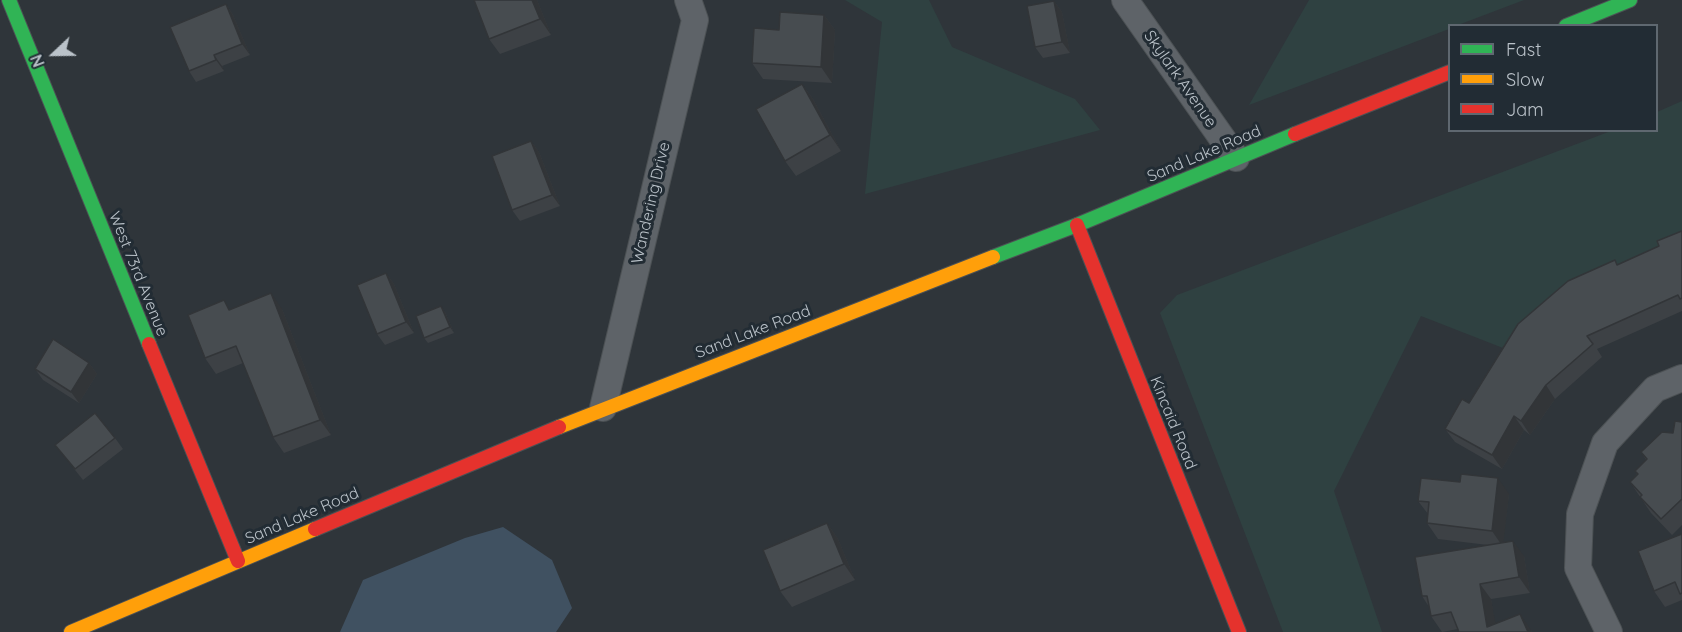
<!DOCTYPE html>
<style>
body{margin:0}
#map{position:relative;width:1682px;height:632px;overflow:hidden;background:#2f353a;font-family:Quicksand,sans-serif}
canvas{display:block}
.legend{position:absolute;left:1448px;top:24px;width:210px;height:108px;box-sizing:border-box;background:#222c34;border:2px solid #5f6870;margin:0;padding:8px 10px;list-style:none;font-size:18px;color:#bac2c9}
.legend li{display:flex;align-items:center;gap:12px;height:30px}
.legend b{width:30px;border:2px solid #5f6870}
.north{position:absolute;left:24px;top:24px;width:60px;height:60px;-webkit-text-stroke:4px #222c34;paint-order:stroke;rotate:248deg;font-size:16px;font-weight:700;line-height:24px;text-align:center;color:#bac2c9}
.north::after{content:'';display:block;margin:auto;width:21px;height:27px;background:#bac2c9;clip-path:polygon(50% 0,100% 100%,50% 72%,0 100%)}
</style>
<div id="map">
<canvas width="1682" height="632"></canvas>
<ul class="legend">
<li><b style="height:8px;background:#30b455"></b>Fast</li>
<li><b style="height:8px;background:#ff9f0a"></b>Slow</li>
<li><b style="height:8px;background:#e5322d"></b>Jam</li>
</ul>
<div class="north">N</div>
</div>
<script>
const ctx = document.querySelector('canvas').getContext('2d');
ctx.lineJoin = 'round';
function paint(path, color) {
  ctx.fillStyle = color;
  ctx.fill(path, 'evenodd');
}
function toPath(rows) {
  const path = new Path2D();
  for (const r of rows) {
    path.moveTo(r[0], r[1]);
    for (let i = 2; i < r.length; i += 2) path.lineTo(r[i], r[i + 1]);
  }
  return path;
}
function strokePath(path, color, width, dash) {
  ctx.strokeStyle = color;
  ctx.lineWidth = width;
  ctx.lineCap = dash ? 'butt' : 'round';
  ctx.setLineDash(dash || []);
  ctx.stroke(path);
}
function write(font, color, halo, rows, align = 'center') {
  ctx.font = font + ' Quicksand,sans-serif';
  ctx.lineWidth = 6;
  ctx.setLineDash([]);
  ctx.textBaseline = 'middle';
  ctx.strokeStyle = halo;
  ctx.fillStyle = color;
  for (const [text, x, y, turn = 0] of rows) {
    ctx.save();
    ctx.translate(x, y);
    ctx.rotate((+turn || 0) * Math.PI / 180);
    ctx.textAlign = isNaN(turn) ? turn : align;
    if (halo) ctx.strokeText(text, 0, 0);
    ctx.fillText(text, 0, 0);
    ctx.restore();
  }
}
const green = toPath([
 [845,0,929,0,952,47,1075,99,1100,130,865,194,882,22],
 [1309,0,1524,0,1458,25,1450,26,1449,29,1249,105],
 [1682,101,1682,239,1571,288,1503,348,1421,316,1334,491,1382,632,1283,632,1160,313,1177,295,1611,131,1656,130,1657,112]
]);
const water = toPath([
 [503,527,552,560,572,608,556,632,340,632,363,580,465,538]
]);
const street = toPath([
 [1125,0,1236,158],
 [603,408,695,20,688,0],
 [1609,632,1578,568,1580,514,1605,443,1655,389,1682,378]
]);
const fast = toPath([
 [9,0,149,344],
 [1566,26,1630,0],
 [993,257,1077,225,1295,134]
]);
const slow = toPath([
 [559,427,993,257],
 [71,632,315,529]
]);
const jam = toPath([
 [1295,134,1450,72],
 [1077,225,1239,632],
 [149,344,238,561],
 [315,529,559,427]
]);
const wall = toPath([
 [474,0,537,0,551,35,500,54,489,39],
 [1054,1,1062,12,1070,53,1043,58,1035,47],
 [226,4,233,15,250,55,222,66,224,71,196,82,189,71],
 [824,15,835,30,832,83,763,79,752,63,779,30],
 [802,84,813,99,841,151,796,176,785,161],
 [531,141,539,152,560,206,520,221,512,210],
 [1682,231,1682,311,1597,349,1602,357,1555,399,1530,435,1524,430,1502,469,1455,442,1445,429,1469,403,1615,260,1618,265,1659,246],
 [386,273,394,284,414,333,385,345,377,334],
 [441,306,445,312,454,333,428,343,424,338],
 [231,309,282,309,331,435,284,453,273,437,243,363,216,374,205,358],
 [89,363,97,374,79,403,43,380,35,369],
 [1682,422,1682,525,1672,535,1651,513,1630,482,1637,474,1635,471,1646,460,1641,452,1673,433],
 [115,438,123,449,83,480,55,445],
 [1509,494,1503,542,1524,556,1530,593,1491,599,1495,624,1531,630,1532,632,1459,632,1458,629,1442,632,1431,616,1429,607,1422,596,1488,545,1438,539,1427,523,1428,514,1418,501],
 [827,523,838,539,855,580,792,607,780,591],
 [1682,534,1682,600,1665,607,1654,591]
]);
const shadedWall = toPath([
 [532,0,537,0,551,35,540,19],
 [1054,1,1062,12,1070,53,1062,42],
 [226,4,233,15,250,55,242,44],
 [824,15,835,30,832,83,821,67],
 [214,55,222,66,224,71,216,60],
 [802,84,813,99,841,151,830,135],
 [531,141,539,152,560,206,552,195],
 [386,273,394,284,414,333,406,322],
 [271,293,282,309,331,435,320,420],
 [441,306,445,312,454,333,450,327],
 [89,363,97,374,79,403,71,392],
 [1546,385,1555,399,1530,435,1521,421],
 [1514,416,1524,430,1502,469,1492,455],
 [1498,478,1509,494,1503,547,1492,531],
 [827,523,838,539,855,580,844,564],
 [1513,541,1524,556,1530,593,1519,577],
 [1480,584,1491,599,1497,632,1487,627],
 [1520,614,1531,630,1532,632,1528,632]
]);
const building = toPath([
 [474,0,532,0,540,19,489,39,474,0],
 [1054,1,1062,42,1035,47,1027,6,1054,1],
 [226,4,242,44,214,55,216,60,189,71,170,27,226,4],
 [780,12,824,15,821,67,752,63,754,28,779,30,780,12],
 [802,84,830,135,785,161,756,109,802,84],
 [531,141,552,195,512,210,492,156,531,141],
 [1682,231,1682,298,1680,299,1678,295,1587,336,1593,344,1546,385,1521,421,1514,416,1492,455,1445,429,1462,399,1469,403,1518,324,1568,281,1615,260,1617,265,1659,246,1657,241,1682,231],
 [386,273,406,322,377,334,357,285,386,273],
 [271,293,320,420,273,437,236,346,205,358,188,315,224,300,229,310,271,293],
 [441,306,450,327,424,338,416,316,441,306],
 [53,339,89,363,71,392,35,369,53,339],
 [95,413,115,438,75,469,55,445,95,413],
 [1675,421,1682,422,1682,499,1661,519,1640,497,1642,495,1630,482,1638,474,1635,471,1647,459,1641,452,1662,432,1673,433,1675,421],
 [1461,474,1498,478,1492,531,1427,523,1429,502,1418,501,1421,478,1460,482,1461,474],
 [827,523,844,564,780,591,763,550,827,523],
 [1682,534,1682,593,1680,594,1675,582,1654,591,1638,551,1682,534],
 [1513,541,1519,577,1480,584,1487,627,1520,614,1528,632,1459,632,1451,612,1431,616,1427,596,1422,596,1415,557,1513,541]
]);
const streetNames = [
 ["Skylark Avenue",1180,79,55],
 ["Sand Lake Road",1204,154,-23],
 ["Wandering Drive",651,203,-77],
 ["West 73rd Avenue",138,274,68],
 ["Sand Lake Road",753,332,-21],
 ["Kincaid Road",1173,423,68],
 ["Sand Lake Road",302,516,-23]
];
paint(green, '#2f4141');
paint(water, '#405161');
strokePath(street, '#4c5154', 28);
strokePath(fast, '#4c5154', 16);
strokePath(slow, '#4c5154', 16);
strokePath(jam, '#4c5154', 16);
strokePath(street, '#5e6368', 26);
strokePath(fast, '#30b455', 14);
strokePath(slow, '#ff9f0a', 14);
strokePath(jam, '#e5322d', 14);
paint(wall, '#3d4145');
paint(shadedWall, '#323538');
paint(building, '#474c50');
strokePath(building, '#323538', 1.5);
write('16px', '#bac2c9', '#222c34', streetNames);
</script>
